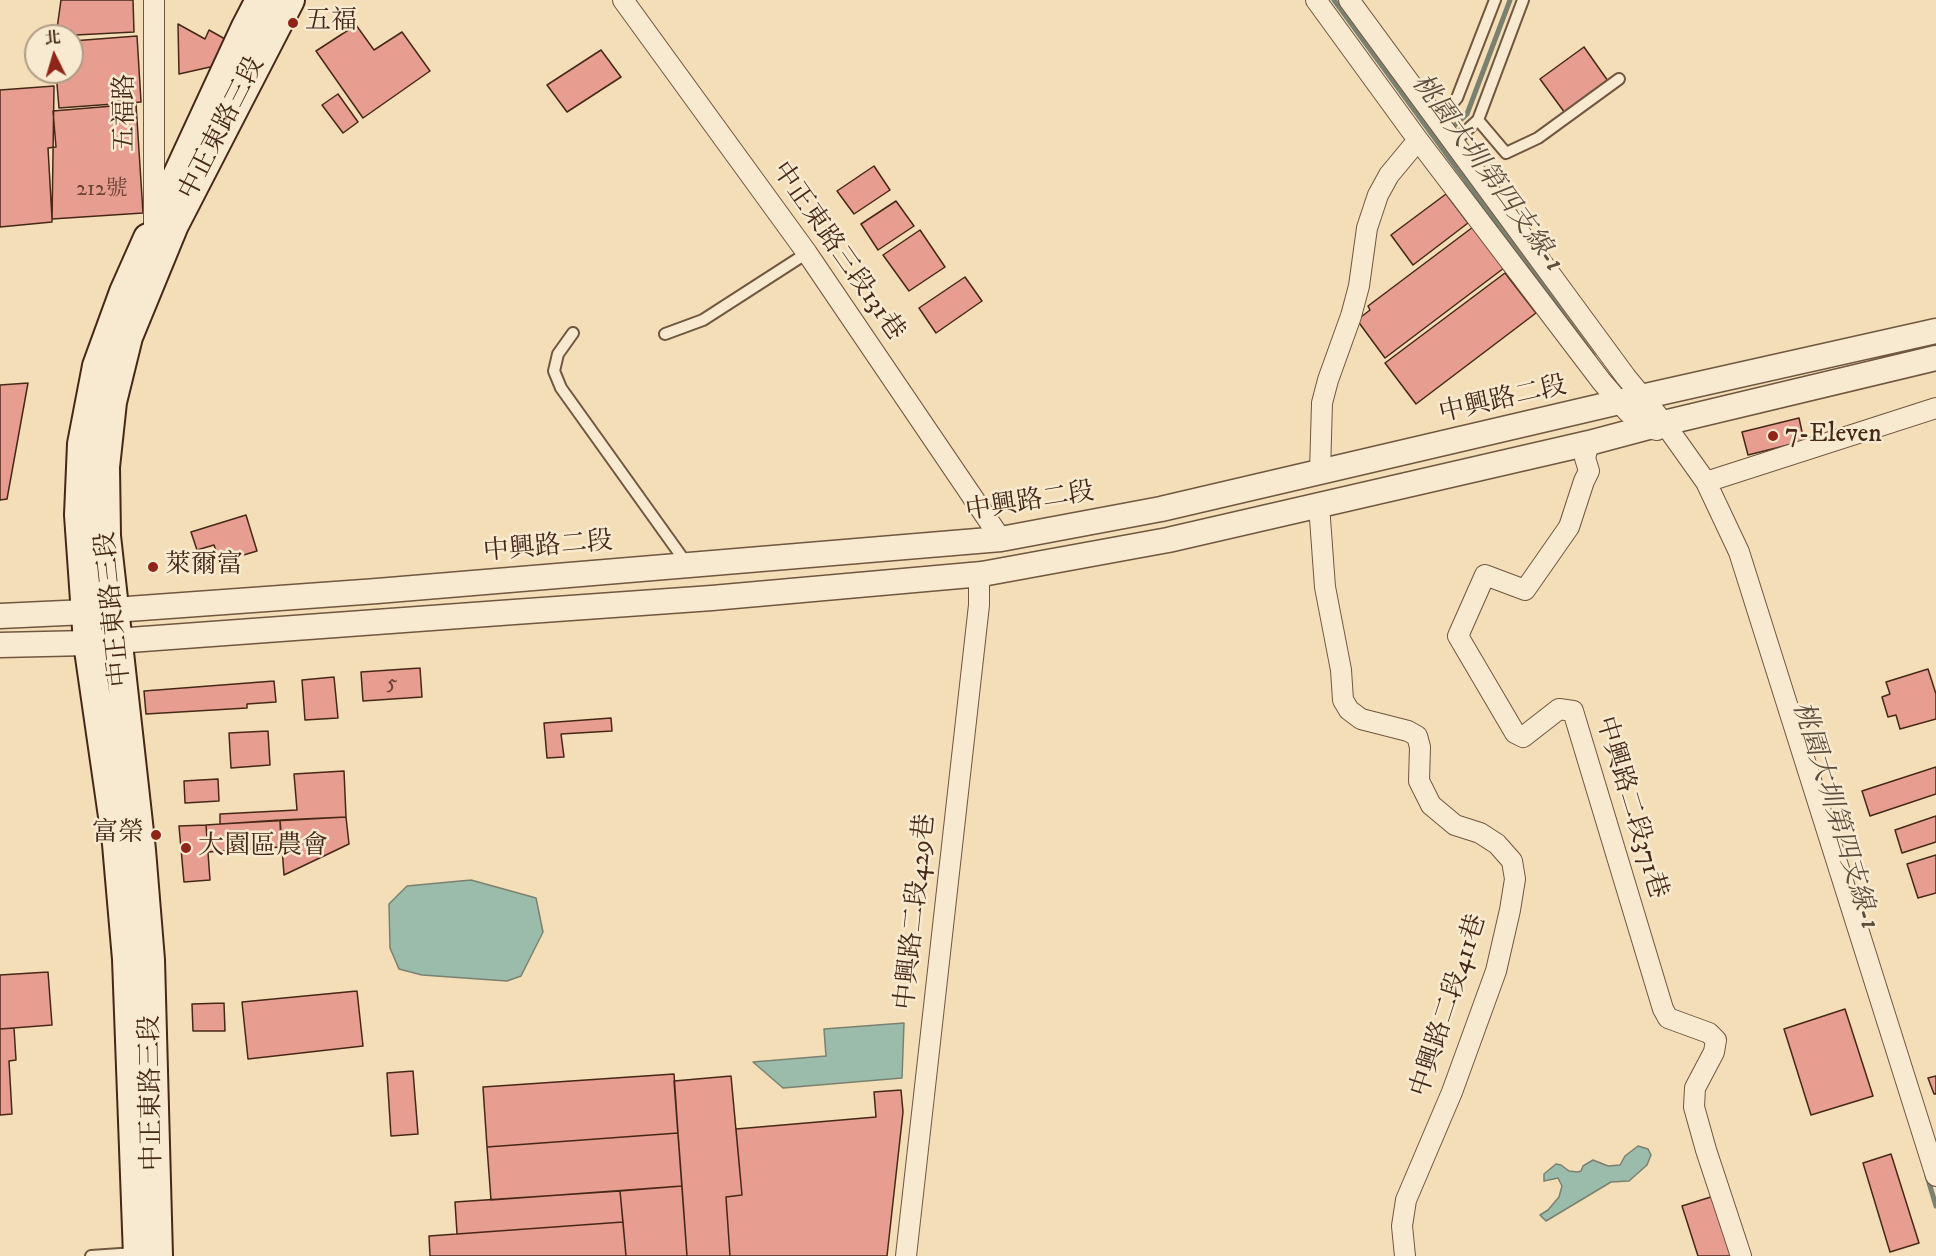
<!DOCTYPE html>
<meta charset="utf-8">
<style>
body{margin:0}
#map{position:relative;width:1936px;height:1256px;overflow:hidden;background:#f3deb7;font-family:"IM FELL DW Pica","Noto Serif TC",serif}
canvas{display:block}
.north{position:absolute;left:24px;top:24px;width:60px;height:60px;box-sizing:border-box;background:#f7ead0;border:2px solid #b09c86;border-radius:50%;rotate:355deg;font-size:16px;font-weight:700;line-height:24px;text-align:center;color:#462818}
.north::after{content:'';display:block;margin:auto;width:21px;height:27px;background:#8f2418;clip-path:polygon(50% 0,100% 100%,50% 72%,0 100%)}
</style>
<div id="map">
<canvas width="1936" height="1256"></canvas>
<div class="north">北</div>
</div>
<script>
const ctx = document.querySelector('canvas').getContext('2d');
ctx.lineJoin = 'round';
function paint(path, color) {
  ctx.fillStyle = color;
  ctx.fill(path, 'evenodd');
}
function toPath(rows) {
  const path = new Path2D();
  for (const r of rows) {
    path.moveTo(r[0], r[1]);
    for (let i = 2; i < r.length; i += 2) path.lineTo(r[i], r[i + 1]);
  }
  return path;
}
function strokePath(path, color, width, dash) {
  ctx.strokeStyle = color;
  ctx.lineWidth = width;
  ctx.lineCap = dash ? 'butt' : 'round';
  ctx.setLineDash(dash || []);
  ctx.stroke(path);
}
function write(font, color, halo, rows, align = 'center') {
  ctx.font = font + ' "IM FELL DW Pica","Noto Serif TC",serif';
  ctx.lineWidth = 5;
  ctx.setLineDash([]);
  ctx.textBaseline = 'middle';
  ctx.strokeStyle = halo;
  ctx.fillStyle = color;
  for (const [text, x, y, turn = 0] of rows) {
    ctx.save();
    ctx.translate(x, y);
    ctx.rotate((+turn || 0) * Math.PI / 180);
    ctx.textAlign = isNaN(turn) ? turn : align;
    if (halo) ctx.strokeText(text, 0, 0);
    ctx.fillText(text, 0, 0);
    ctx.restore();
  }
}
const water = toPath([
 [471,880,536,898,543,932,521,976,507,981,422,975,399,969,390,948,389,904,407,886,471,880],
 [904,1023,902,1078,783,1088,753,1062,826,1056,824,1029,904,1023],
 [1638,1146,1648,1149,1651,1155,1647,1165,1629,1181,1611,1182,1546,1221,1540,1215,1548,1210,1559,1197,1562,1186,1558,1178,1544,1181,1544,1174,1556,1164,1561,1165,1569,1171,1577,1172,1581,1171,1583,1166,1593,1160,1608,1166,1620,1165,1625,1156,1638,1146]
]);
const stream = toPath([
 [1334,0,1593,355],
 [1454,126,1467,114,1510,0],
 [1927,1176,1936,1206]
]);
const building = toPath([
 [61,0,133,0,134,32,56,36,61,0],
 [178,24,205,39,209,30,225,39,219,65,179,74,178,24],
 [356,25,374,50,402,32,430,71,363,118,316,51,356,25],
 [137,36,141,102,59,108,56,72,72,72,72,41,137,36],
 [1584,47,1608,81,1565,113,1540,79,1584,47],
 [601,50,621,77,567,112,547,85,601,50],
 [54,86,52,222,0,227,0,90,54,86],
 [338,94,358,122,343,133,322,105,338,94],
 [136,104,143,213,52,219,48,148,56,147,53,111,136,104],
 [874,166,890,190,854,214,837,191,874,166],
 [1446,194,1468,223,1413,265,1391,235,1446,194],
 [896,201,914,226,878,250,861,224,896,201],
 [1473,227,1504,268,1385,358,1357,320,1370,310,1368,306,1473,227],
 [920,230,945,267,909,291,883,255,920,230],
 [1505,273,1536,313,1416,404,1385,363,1505,273],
 [965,277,982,301,936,333,919,308,965,277],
 [28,383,7,499,0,500,0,385,28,383],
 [1799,418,1804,441,1748,455,1742,432,1799,418],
 [246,515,257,551,220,562,214,545,197,550,191,532,246,515],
 [420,668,422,697,363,701,361,672,420,668],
 [1928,669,1936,694,1936,719,1900,729,1896,715,1888,717,1882,697,1890,694,1886,682,1928,669],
 [334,677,338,718,305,720,302,680,334,677],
 [274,681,276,702,247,704,247,708,146,714,144,691,274,681],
 [611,718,612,731,561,734,564,757,547,758,544,723,611,718],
 [268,731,270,765,231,768,229,733,268,731],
 [1936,767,1936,794,1870,816,1862,791,1936,767],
 [344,771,346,817,220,824,220,814,297,810,294,774,344,771],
 [218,779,219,801,185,803,184,781,218,779],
 [1936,816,1936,842,1902,853,1895,830,1936,816],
 [346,817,349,844,284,875,280,820,346,817],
 [280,820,281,847,208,852,206,825,280,820],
 [206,825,210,880,184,882,179,826,206,825],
 [1936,855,1936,893,1918,898,1907,864,1936,855],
 [48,972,52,1025,0,1029,0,975,48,972],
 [357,991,363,1046,248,1059,242,1002,357,991],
 [224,1003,225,1031,193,1031,192,1004,224,1003],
 [1845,1009,1873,1096,1811,1115,1784,1029,1845,1009],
 [14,1028,16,1060,9,1061,12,1114,0,1115,0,1029,14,1028],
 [413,1071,418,1134,391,1136,387,1073,413,1071],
 [674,1074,678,1133,487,1147,483,1087,674,1074],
 [731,1076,742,1195,726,1197,730,1256,687,1256,674,1081,731,1076],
 [1936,1076,1936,1094,1934,1094,1928,1078,1936,1076],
 [901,1090,903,1112,887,1256,730,1256,726,1197,742,1195,736,1129,876,1117,874,1092,901,1090],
 [678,1133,682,1186,491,1200,487,1147,678,1133],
 [1891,1154,1919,1243,1890,1252,1863,1163,1891,1154],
 [682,1186,687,1256,626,1256,620,1191,682,1186],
 [620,1191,623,1222,457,1234,455,1202,620,1191],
 [1714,1196,1733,1256,1698,1256,1682,1206,1714,1196],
 [623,1222,626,1256,430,1256,429,1236,623,1222]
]);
const service = toPath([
 [1438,120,1457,98,1495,0],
 [1478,120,1506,153,1538,138,1619,79],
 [1454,142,1478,120,1523,0],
 [573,333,558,354,554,371,561,388,687,564],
 [665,334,703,320,807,253],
 [91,1256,135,1253]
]);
const minor = toPath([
 [154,0,154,226],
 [623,0,807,253,1001,539],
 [1316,0,1418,140,1602,382,1627,411,1638,421,1649,428,1657,430],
 [1349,0,1626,377,1664,423,1706,482,1739,552,1936,1176],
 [1589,443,1585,458,1589,471,1584,481,1569,527,1525,590,1485,575,1458,636,1515,733,1523,737,1559,709,1573,711,1663,1009,1668,1018,1709,1033,1716,1040,1714,1052,1695,1088,1694,1107,1706,1150,1741,1256],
 [1320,472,1322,403,1328,380,1351,316,1359,286,1367,228,1378,195,1389,175,1418,140],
 [1706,482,1936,408],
 [1319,505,1325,587,1341,670,1343,700,1349,710,1361,719,1408,731,1417,736,1420,747,1419,781,1431,805,1455,825,1480,833,1497,844,1512,861,1515,879,1510,910,1496,971,1452,1092,1406,1200,1402,1226,1405,1256],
 [906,1256,979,605,979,585,982,574]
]);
const tertiary = toPath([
 [0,616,86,612,377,591,1001,539,1161,509,1619,402,1936,331],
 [0,645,88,643,514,612,712,598,982,574,1168,540,1589,443,1664,423,1936,358]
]);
const secondary = toPath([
 [165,202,246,27,260,0],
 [138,1256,127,959,117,844,88,643,79,515,82,444,97,366,124,292,148,238],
 [158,1256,150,960,141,850,106,536,105,467,112,402,128,337,174,225,290,0]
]);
const markers = [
 [293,23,6,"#8f2418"],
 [1773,436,6,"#8f2418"],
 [153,567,6,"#8f2418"],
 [156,835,6,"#8f2418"],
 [186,848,6,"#8f2418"]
];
const numberNames = [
 ["212號",102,190],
 ["5",392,684]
];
const poiNames = [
 ["五福",305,23],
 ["7-Eleven",1785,436],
 ["萊爾富",165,567],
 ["富榮",144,835,"right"],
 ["大園區農會",198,848]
];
const streetNames = [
 ["五福路",127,113,-90],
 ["中正東路三段",223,129,-63],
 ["中正東路三段131巷",837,252,55],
 ["中興路二段",1503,401,-13],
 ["中興路二段",1030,503,-9],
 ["中興路二段",548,548,-5],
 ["中正東路三段",115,609,-96],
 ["中興路二段371巷",1630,808,73],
 ["中興路二段429巷",917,912,-84],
 ["中興路二段411巷",1450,1006,-72],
 ["中正東路三段",153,1093,-91]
];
const waterNames = [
 ["桃園大圳第四支線-1",1486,174,54],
 ["桃園大圳第四支線-1",1834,816,73]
];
paint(water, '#9cbcab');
strokePath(water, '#7a8170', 1.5);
strokePath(stream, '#7a8170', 5);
paint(building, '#e89d91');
strokePath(building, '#462818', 1.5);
strokePath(service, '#715640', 14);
strokePath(minor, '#715640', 22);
strokePath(tertiary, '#715640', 27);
strokePath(secondary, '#462818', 32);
strokePath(service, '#f7ead0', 10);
strokePath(minor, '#f7ead0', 20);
strokePath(tertiary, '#f7ead0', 24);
strokePath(secondary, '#f7ead0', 28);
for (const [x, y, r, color] of markers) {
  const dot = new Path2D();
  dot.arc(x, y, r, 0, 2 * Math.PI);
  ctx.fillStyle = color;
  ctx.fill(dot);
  strokePath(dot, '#f7ead0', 2);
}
write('22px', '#6e4536', null, numberNames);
write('26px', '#462818', '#f7ead0', poiNames, 'left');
write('26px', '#462818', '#f7ead0', streetNames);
write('italic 27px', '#5c4d3d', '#f7ead0', waterNames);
</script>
